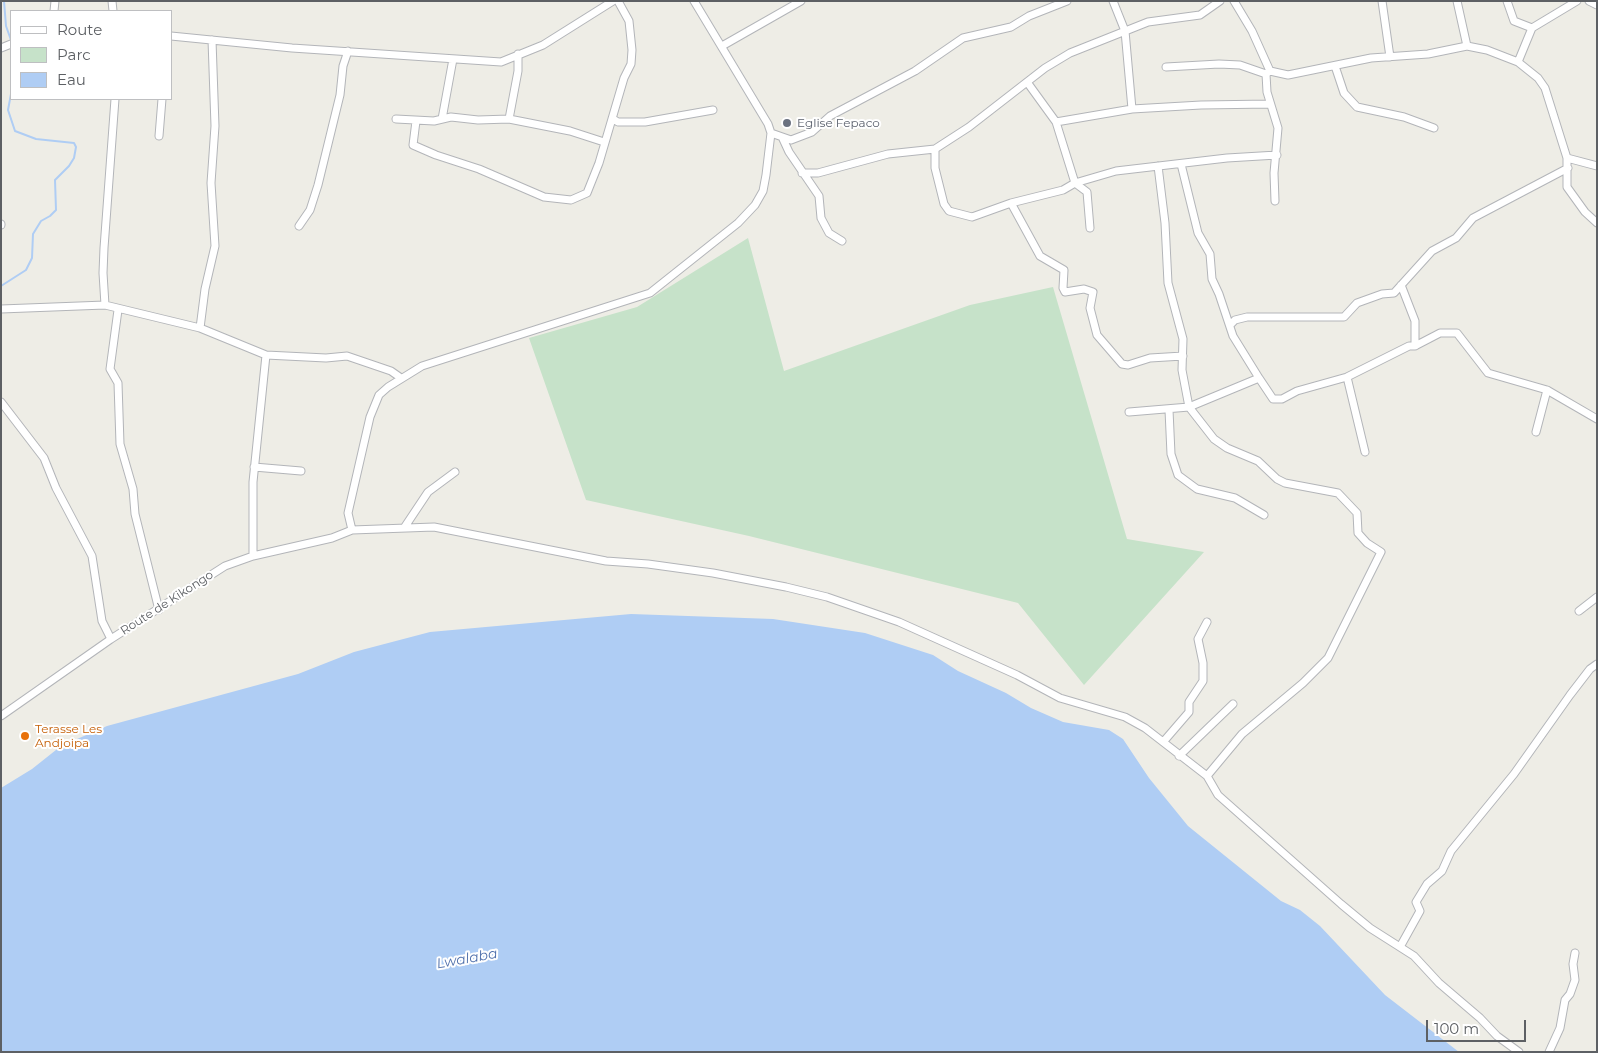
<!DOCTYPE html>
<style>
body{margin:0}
#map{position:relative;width:1598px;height:1053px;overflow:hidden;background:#eeede6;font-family:Montserrat,sans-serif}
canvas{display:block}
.frame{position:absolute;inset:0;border:2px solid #5d6064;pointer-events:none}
.legend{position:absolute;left:10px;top:10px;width:162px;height:90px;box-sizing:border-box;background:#fff;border:1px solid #bebfc1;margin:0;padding:6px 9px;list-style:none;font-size:15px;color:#5d6064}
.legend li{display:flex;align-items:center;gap:10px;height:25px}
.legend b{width:25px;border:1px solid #bebfc1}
.scale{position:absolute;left:1426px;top:1020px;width:100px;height:22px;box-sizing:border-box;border:2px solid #5d6064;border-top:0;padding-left:6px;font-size:15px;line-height:18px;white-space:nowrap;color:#5d6064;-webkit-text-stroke:4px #fff;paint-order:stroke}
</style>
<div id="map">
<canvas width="1598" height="1053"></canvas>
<div class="frame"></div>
<ul class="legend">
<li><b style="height:6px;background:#fff"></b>Route</li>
<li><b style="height:14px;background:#c6e2c9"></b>Parc</li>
<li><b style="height:14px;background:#afcdf4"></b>Eau</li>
</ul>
<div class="scale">100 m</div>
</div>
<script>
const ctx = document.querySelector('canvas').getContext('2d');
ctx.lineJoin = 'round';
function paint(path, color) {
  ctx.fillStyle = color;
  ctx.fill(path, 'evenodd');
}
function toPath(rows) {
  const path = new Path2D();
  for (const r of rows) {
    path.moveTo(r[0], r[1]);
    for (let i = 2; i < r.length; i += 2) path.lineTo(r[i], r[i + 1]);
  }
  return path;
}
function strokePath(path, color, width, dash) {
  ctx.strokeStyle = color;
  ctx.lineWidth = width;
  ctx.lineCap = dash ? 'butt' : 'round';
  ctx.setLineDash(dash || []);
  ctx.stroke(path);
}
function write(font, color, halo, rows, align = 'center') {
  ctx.font = font + ' Montserrat,sans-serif';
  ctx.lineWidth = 4;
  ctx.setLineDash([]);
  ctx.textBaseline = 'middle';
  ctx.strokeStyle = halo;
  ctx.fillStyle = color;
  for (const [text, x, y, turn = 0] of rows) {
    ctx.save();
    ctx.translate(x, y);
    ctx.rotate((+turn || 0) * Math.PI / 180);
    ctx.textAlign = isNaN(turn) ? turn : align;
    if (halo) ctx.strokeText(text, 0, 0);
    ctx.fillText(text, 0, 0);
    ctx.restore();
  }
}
const green = toPath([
 [748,238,784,371,970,305,1053,287,1127,539,1204,552,1084,685,1018,603,749,536,586,500,529,338,637,307]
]);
const water = toPath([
 [631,614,773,619,865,633,933,655,958,671,1006,693,1031,708,1063,722,1109,730,1123,739,1149,778,1188,826,1281,901,1300,910,1320,926,1385,995,1459,1052,1,1052,1,788,32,769,61,746,107,726,298,674,354,652,430,632]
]);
const stream = toPath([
 [4,1,6,26,11,40],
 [1,286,26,270,32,258,33,234,41,221,50,216,56,210,55,180,69,166,74,158,76,147,74,143,36,139,15,131,8,110,11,94]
]);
const minor = toPath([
 [112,1,113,11],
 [1113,1,1125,31,1132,109],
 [1234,1,1252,31,1270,71],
 [1382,1,1390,57],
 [1457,1,1467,46],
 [1507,1,1514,21,1532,28],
 [1589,1,1597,5],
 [54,11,55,1],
 [171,36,292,48,501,62,543,45,613,1],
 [722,46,801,1],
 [1,48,11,44],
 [1518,62,1532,28,1577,1],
 [1335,66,1344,93,1357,107,1404,117,1434,128],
 [1166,67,1219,64,1240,65,1266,74],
 [1270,71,1288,75,1371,58,1428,54,1467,46,1487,50,1518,62,1538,78,1545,88,1567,158,1567,187,1585,212,1597,223],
 [1270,71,1266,74,1267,92,1278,128,1274,173,1275,201],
 [1027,82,1056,122,1075,183,1087,192,1090,228],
 [396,119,434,121,451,117,478,120,509,119,570,131,604,142],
 [442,119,453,59],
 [509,119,518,71,518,54],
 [613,119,618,122,645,122,713,110],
 [416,121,413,145,436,155,479,169,544,197,571,200,587,193,599,163,624,78,631,64,632,50,629,21,618,1],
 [1056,122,1132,109,1201,105,1270,104],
 [771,133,791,140,812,132,830,116,915,71,963,38,1011,27,1029,16,1067,1],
 [159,136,162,99],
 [783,139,789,152,819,196,821,218,829,233,842,241],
 [935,149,935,168,944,204,949,211,972,217,1011,203,1063,190,1075,183,1116,171,1227,158,1277,155],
 [1567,158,1597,166],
 [1181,164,1198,233,1210,254,1212,279,1219,294,1233,336,1259,378],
 [1158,166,1165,223,1168,283,1183,339,1182,370,1189,407,1214,439,1227,448,1258,461,1277,479,1285,483,1338,493,1357,513,1358,533,1367,543,1381,552,1328,658,1303,683,1242,734,1207,776],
 [802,173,818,173,888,154,935,149,969,127,1045,68,1070,53,1148,22,1200,15,1220,1],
 [1011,203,1040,256,1064,270,1063,288,1065,292,1084,289,1093,292,1090,308,1097,335,1122,364,1128,365,1150,358,1183,356],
 [1,224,1,225],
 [299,226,310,210,318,185,340,95,343,66,348,51],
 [1401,285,1415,321,1415,346],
 [105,305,103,273,104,248,115,99],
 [1,309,105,305,200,328,266,355,326,358,347,356,391,371,401,378],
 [118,310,110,369,118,383,120,444,133,489,135,514,159,610],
 [1230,325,1235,320,1247,317,1344,317,1357,303,1382,294,1394,293,1432,251,1456,238,1473,218,1568,168],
 [200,328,205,289,215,246,211,183,215,126,212,40],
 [1347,377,1365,452],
 [1,402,44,458,56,488,92,556,102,621,111,639],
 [1169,410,1171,454,1178,475,1197,489,1235,498,1264,515],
 [1129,412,1189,407,1259,378,1273,399,1282,399,1297,391,1347,377,1409,346,1415,346,1440,333,1457,333,1488,373,1547,390,1597,419],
 [1536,432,1547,390],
 [254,467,301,471],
 [404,528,428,492,455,472],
 [352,530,348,513,370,417,379,395,388,387,422,366,650,293,738,223,755,205,763,191,766,175,771,133,768,124,694,1],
 [253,556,253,482,266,355],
 [1579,611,1597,597],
 [1,716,111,639,225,566,253,556,332,538,352,530,434,527,606,561,648,564,713,573,786,587,827,597,899,622,1017,675,1060,698,1125,717,1145,728,1207,776,1218,795,1341,904,1370,928,1414,956,1439,983,1480,1018,1497,1036,1519,1052],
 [1164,741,1189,712,1189,702,1203,681,1203,663,1198,639,1207,622],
 [1179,756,1233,704],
 [1400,947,1420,911,1416,902,1427,884,1442,871,1451,851,1514,774,1570,695,1590,669,1597,664],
 [1549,1052,1560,1028,1565,1000,1570,994,1575,980,1573,964,1575,953]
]);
const markers = [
 [787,123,5,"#6b7280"],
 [25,736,5,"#e8710a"]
];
const worshipNames = [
 ["Eglise Fepaco",797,123]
];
const streetNames = [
 ["Route de Kikongo",167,603,-33]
];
const foodNames = [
 ["Terasse Les",35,729],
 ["Andjoipa",35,743]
];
const waterNames = [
 ["Lwalaba",467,959,-10]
];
paint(green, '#c6e2c9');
paint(water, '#afcdf4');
strokePath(stream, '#afcdf4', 2);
strokePath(minor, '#b3b5b9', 9);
strokePath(minor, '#fff', 7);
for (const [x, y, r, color] of markers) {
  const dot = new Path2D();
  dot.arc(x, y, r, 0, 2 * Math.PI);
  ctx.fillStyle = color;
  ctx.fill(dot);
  strokePath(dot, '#fff', 2);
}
write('12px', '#5b616d', '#fff', worshipNames, 'left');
write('12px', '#5d6064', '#fff', streetNames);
write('12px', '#c56008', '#fff', foodNames, 'left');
write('italic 14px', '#5272ad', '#fff', waterNames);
</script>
